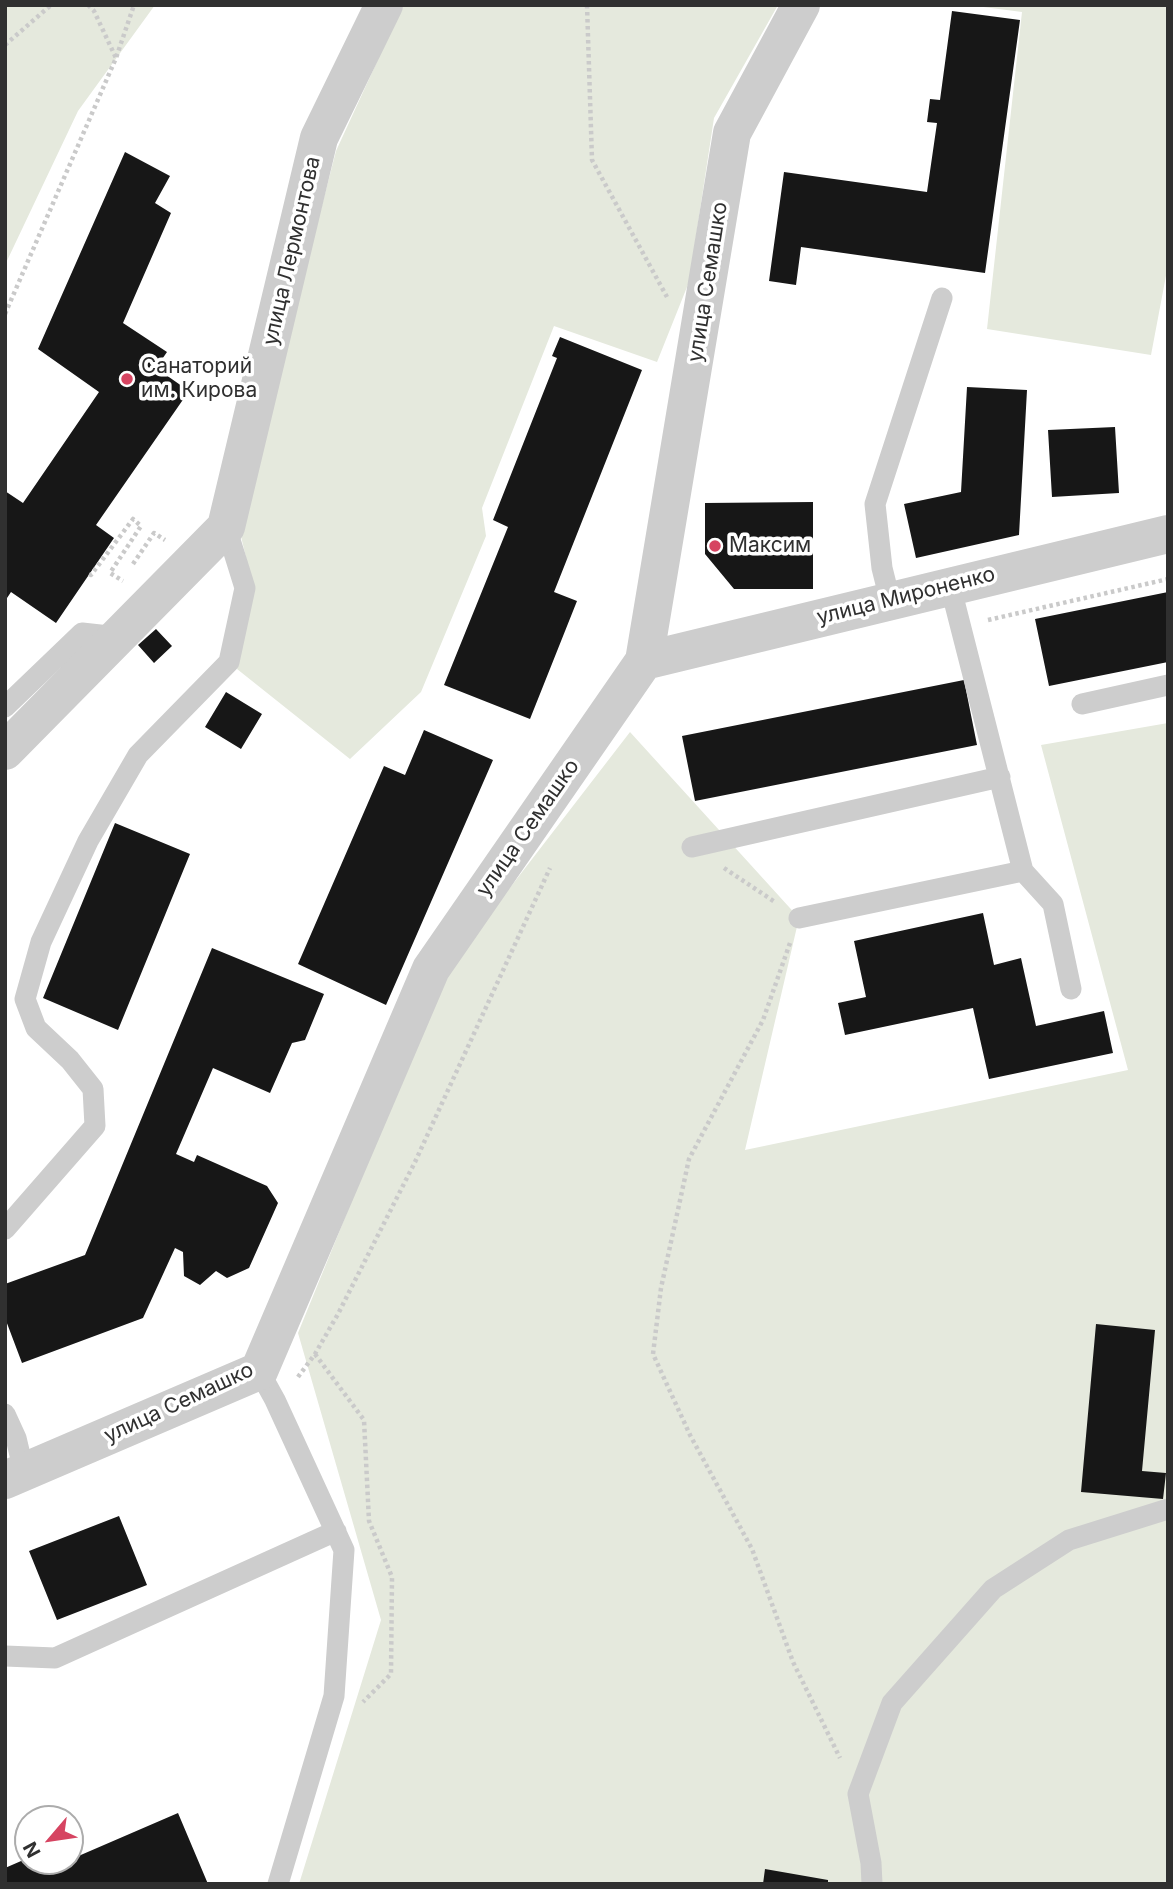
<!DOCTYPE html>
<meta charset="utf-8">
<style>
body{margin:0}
#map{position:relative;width:1173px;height:1889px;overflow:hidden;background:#fff;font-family:Inter,sans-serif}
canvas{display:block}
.frame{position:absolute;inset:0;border:7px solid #303030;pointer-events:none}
.north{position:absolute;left:14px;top:1805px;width:70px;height:70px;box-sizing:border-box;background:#fff;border:2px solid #acacac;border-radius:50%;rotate:241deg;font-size:19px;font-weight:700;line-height:28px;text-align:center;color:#303030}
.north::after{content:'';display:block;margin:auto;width:24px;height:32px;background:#d64461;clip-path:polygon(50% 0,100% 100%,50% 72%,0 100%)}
</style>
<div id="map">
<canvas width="1173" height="1889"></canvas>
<div class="frame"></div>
<div class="north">N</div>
</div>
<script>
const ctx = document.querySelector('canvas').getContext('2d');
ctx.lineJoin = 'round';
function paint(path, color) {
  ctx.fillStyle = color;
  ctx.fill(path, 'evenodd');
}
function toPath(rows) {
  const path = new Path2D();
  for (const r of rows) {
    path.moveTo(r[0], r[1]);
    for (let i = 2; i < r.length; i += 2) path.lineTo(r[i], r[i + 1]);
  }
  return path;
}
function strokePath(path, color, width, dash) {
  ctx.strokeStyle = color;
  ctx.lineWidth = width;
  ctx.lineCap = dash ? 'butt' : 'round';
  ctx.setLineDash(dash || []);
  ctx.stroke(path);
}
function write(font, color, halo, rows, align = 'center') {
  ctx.font = font + ' Inter,sans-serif';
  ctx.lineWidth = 7;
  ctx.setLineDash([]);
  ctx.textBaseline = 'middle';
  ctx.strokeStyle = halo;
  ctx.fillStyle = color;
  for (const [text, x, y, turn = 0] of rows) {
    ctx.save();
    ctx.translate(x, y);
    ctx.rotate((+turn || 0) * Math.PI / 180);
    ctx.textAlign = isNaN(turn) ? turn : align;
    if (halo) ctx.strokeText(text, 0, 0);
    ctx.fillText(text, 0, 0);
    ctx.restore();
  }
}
const green = toPath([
 [5,5,155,5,78,111,5,265],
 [403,5,778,5,714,118,689,282,657,362,554,326,482,508,486,536,421,692,350,759,237,669,254,591,239,528,336,151],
 [968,5,1168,5,1168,265,1151,355,987,329,1022,12],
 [1168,723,1168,1884,299,1884,381,1620,298,1333,445,972,630,732,799,918,745,1150,1128,1070,1041,745]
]);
const building = toPath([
 [952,11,1020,20,985,273,801,247,796,285,769,281,784,172,927,192,937,123,927,122,930,99,940,100],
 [125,152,170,176,155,203,171,213,123,323,167,352,156,368,189,391,96,525,114,538,56,623,11,592,5,601,5,491,23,503,99,392,38,349],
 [560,337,642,370,554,592,577,601,530,719,444,685,508,527,493,520,557,358,552,356],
 [967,387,1027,390,1019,535,916,558,904,504,961,492],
 [1115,427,1119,493,1052,497,1048,430],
 [813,502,813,589,734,589,705,554,705,503],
 [1168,592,1168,662,1049,686,1035,619],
 [156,629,172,646,154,663,138,645],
 [964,680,977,745,695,801,682,736],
 [226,692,262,714,241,749,205,727],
 [424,730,493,760,386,1005,298,964,384,766,405,775],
 [115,823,190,854,118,1030,43,998],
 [983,913,994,965,1021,958,1036,1026,1104,1011,1113,1053,989,1079,973,1008,845,1035,838,1003,866,997,854,941],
 [212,948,324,994,305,1040,292,1043,270,1093,213,1068,176,1154,194,1162,197,1155,267,1186,278,1203,249,1268,227,1278,216,1271,200,1285,184,1276,183,1252,175,1248,143,1318,22,1363,5,1318,5,1284,85,1255],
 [1096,1324,1155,1330,1142,1471,1166,1473,1163,1499,1081,1492],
 [119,1516,147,1585,57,1620,29,1551],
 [178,1813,208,1884,5,1884,5,1868,28,1858,28,1861,51,1861,53,1867],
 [765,1869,828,1880,828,1884,763,1884]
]);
const path = toPath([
 [88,5,94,11,116,58],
 [587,5,592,160,667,297],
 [5,45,51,5],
 [5,314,116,58,134,5],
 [133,564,154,533,165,540],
 [89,574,91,575,133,519,141,526,110,573,123,581],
 [988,620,1168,579],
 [724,868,775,902],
 [790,943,763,1020,689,1159,661,1288,653,1354,690,1435,752,1549,793,1662,840,1758],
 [315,1354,364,1420,369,1521,392,1577,391,1674,363,1702],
 [298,1377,315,1354,338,1314,415,1162,550,868]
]);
const lane = toPath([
 [890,600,882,568,875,504,942,298],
 [1082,704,1168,685],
 [5,707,82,633,118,637],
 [692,847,1000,777],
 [1023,871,1053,904,1071,989],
 [799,918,1023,871,950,585],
 [5,1229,95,1126,93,1089,70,1060,36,1028,25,999,41,942,88,841,138,755,229,662,245,588,226,527],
 [259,1371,275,1400,344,1550,334,1696,278,1884],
 [5,1414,16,1438,24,1472],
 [5,1656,55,1658,336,1531],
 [872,1884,871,1863,858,1794,892,1703,993,1589,1069,1540,1168,1509]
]);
const street = toPath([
 [644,661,1168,534],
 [5,751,226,527,319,138,384,5],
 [5,1480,259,1371,431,969,644,661,732,133,801,5]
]);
const markers = [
 [127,379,7,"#d64461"],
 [715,546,7,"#d64461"]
];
const streetNames = [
 ["улица Лермонтова",292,251,-77],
 ["улица Семашко",708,282,-81],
 ["улица Мироненко",906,596,-14],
 ["улица Семашко",528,828,-55],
 ["улица Семашко",179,1403,-25]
];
const poiNames = [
 ["Санаторий",141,367],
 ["им. Кирова",141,391],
 ["Максим",729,546]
];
paint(green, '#e5e9dd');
paint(building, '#171717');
strokePath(path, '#cacaca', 4.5, [3.5, 3.5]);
strokePath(lane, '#cdcdcd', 21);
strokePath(street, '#cdcdcd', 38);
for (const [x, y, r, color] of markers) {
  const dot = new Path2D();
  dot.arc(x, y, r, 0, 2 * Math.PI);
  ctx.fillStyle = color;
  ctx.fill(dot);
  strokePath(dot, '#fff', 2.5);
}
write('21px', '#303030', '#fff', streetNames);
write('21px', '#303030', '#fff', poiNames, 'left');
</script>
